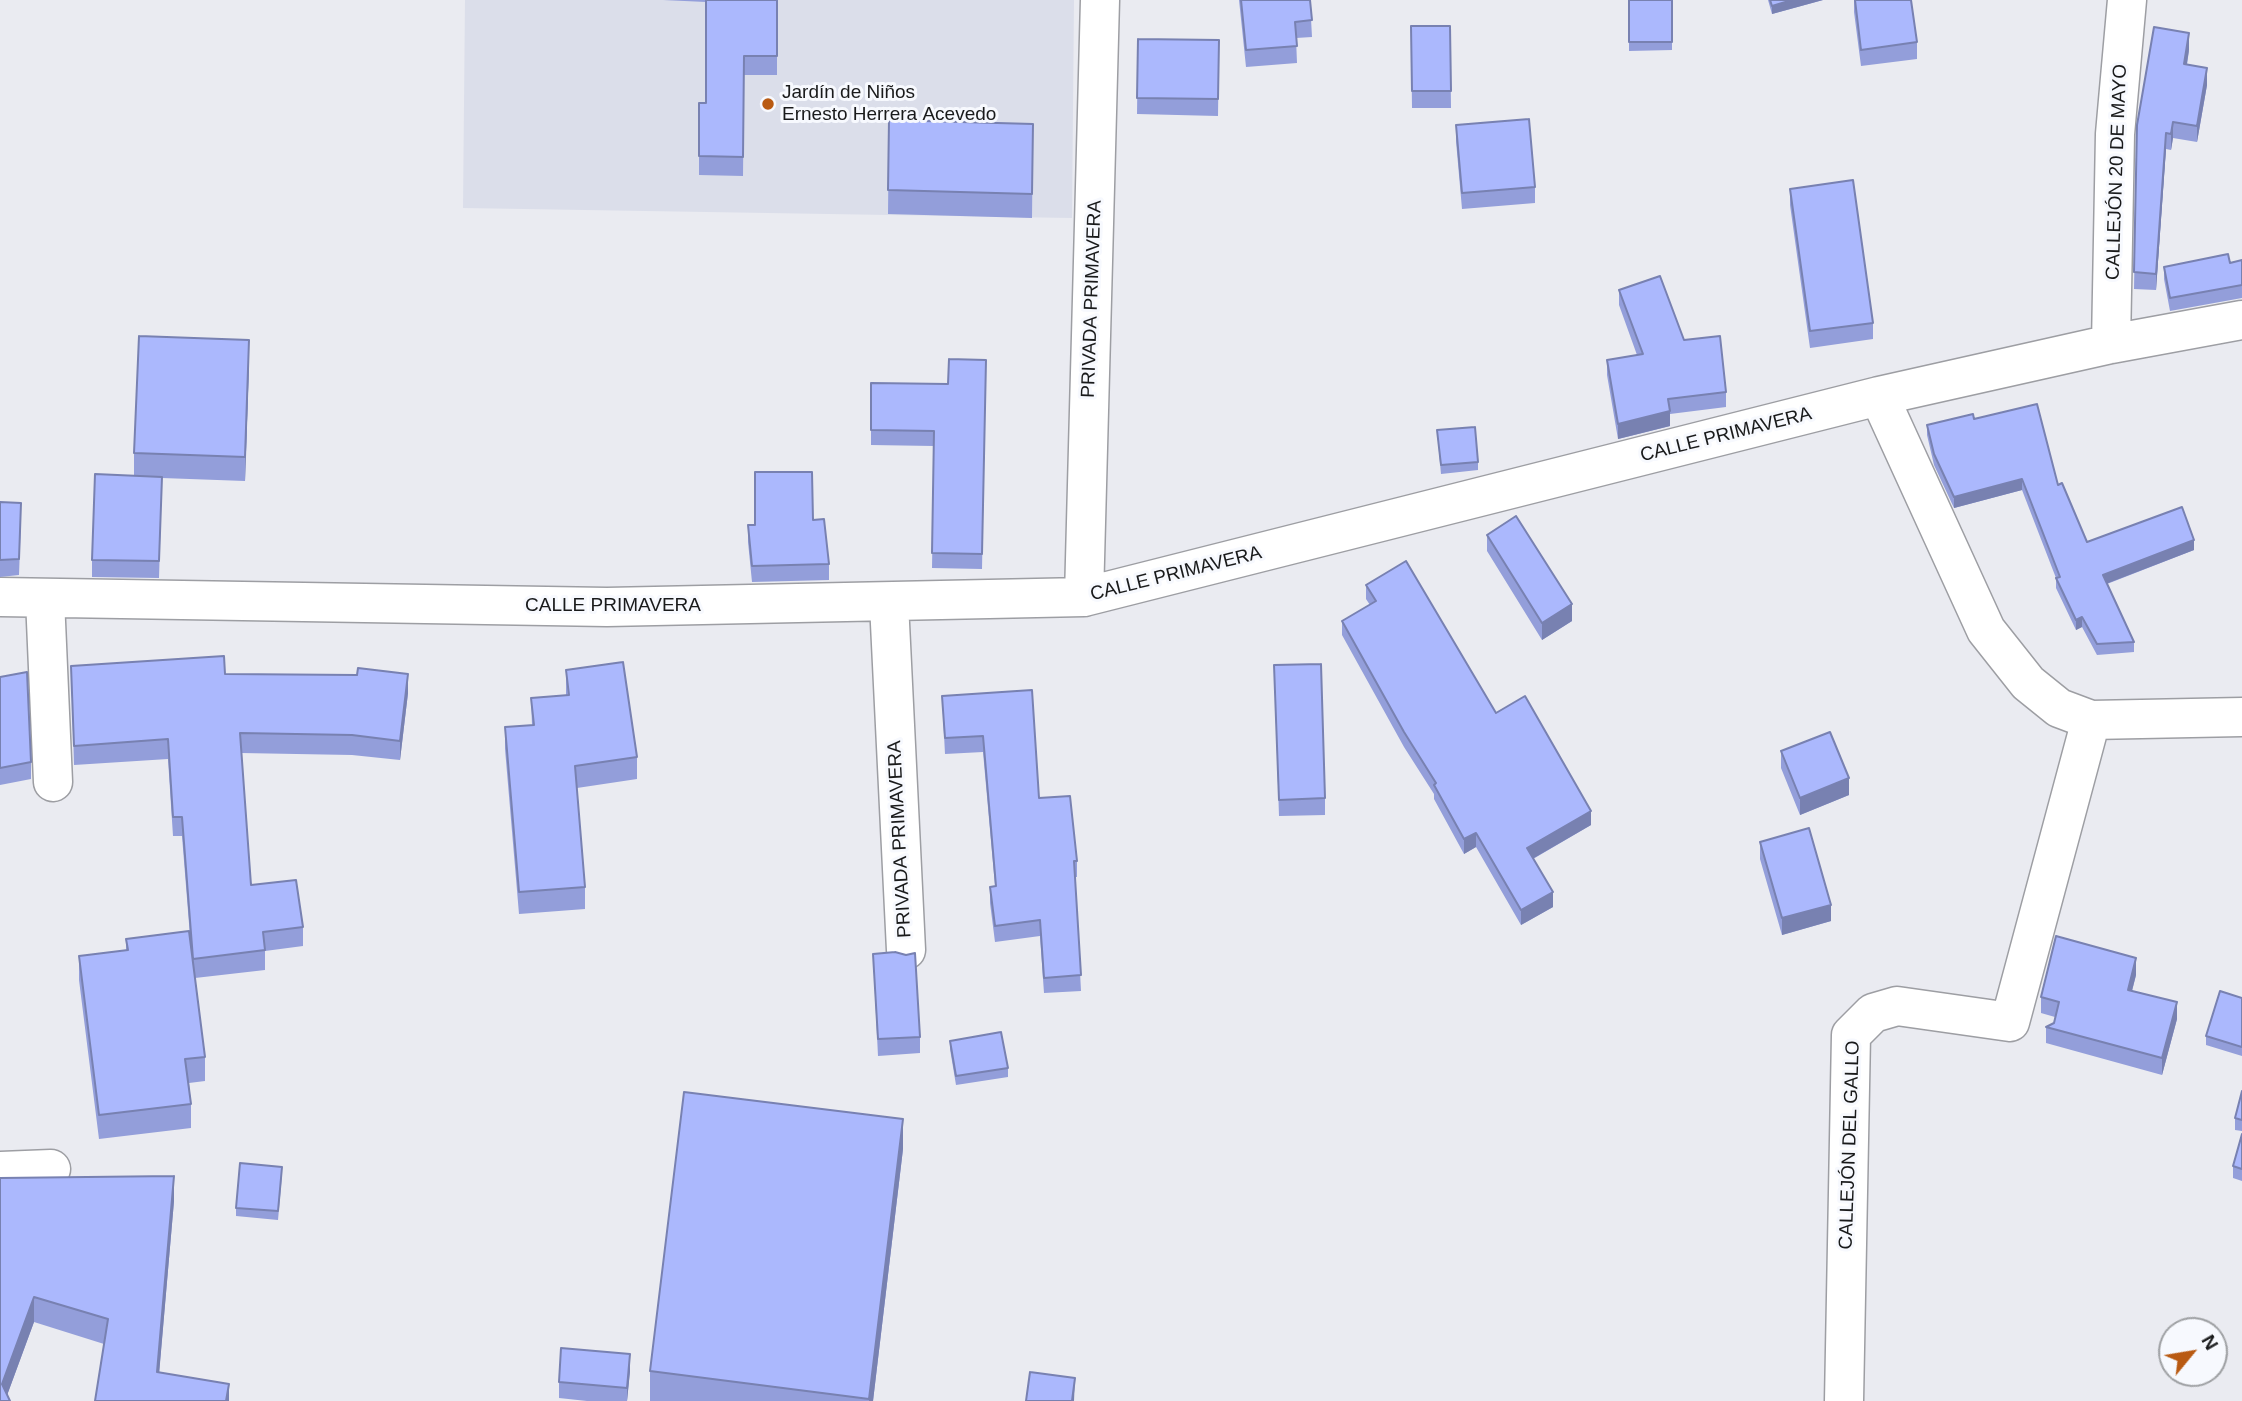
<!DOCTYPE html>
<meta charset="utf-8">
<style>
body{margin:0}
#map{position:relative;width:2242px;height:1401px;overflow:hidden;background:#eaebf1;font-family:Helvetica,sans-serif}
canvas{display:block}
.north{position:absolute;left:2158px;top:1317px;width:70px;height:70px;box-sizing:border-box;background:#f7f9fe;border:2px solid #9ea0a3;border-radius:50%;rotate:60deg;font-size:19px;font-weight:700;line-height:28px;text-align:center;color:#191a1b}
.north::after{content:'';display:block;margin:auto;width:24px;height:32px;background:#b95a12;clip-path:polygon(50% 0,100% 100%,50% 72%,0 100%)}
</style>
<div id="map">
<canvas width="2242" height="1401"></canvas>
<div class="north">N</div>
</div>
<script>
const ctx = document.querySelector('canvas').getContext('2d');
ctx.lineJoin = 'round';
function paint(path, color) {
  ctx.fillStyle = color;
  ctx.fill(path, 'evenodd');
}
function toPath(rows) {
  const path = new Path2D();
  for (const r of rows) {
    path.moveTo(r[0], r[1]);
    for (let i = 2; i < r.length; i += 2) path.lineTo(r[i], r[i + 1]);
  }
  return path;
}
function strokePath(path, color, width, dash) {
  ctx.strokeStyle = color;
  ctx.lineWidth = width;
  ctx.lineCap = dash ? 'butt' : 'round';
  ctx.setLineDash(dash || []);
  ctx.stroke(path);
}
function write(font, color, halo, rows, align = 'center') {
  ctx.font = font + ' Helvetica,sans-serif';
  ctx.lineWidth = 6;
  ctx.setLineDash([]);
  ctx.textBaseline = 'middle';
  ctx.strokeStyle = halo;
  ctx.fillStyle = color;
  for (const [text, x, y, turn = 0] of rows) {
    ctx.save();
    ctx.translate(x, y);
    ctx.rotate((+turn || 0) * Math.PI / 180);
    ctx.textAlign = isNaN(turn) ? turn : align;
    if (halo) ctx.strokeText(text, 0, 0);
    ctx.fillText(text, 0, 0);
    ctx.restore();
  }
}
const built = toPath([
 [465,0,1074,0,1072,218,463,208]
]);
const minor = toPath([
 [2111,344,2115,134,2127,0],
 [1879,396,1986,630,2028,683,2059,708,2091,720,2242,717],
 [0,597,607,607,1084,597,1879,396,2111,344,2242,320],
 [1084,597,1100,0],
 [45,599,53,782],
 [889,603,906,950],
 [0,1171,51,1169],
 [1844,1401,1851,1035,1873,1013,1897,1006,2010,1022,2091,720]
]);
const wall = toPath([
 [663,0,777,0,777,75,744,75,743,176,699,175,699,103,706,103,706,2],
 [1239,0,1310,0,1312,37,1296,38,1297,63,1246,67],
 [1629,0,1672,0,1672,50,1629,51],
 [1768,0,1823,0,1772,14],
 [1854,0,1911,0,1917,42,1917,59,1861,66,1854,12],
 [1411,26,1450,26,1451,108,1412,108],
 [1138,39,1219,40,1218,116,1137,114],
 [2189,50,2187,65,2207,85,2197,142,2173,138,2171,150,2166,149,2156,290,2134,289,2137,125],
 [889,120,1033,124,1032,218,888,214],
 [1456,125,1535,187,1535,203,1462,209,1456,141],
 [1790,189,1873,323,1873,339,1810,348,1790,205],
 [2242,260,2242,298,2170,311,2164,279,2164,267,2230,263],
 [1619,290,1684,340,1726,392,1726,407,1670,414,1670,426,1618,439,1607,375,1607,360,1637,355,1619,305],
 [986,360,982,569,932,568,934,446,871,445,871,383,948,384],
 [249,364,245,481,162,478,159,578,92,577,92,560,134,475,134,453],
 [1974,419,2058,485,2087,542,2194,550,2107,584,2134,642,2134,652,2097,655,2082,627,2076,630,2056,588,2056,578,2022,490,1954,508,1934,465,1927,435,1927,425],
 [1437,430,1478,462,1478,470,1441,474],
 [0,502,21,519,19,575,0,577],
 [813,520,829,564,829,580,752,582,748,542,748,525],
 [1487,535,1572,621,1542,640,1487,551],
 [1366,585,1496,713,1591,825,1533,859,1553,907,1521,925,1476,847,1464,854,1434,799,1434,794,1404,747,1342,635,1342,621,1370,605,1366,599],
 [1274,665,1325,798,1325,815,1279,816],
 [71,666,225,674,408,693,400,760,352,755,241,753,251,885,303,927,303,946,265,951,265,970,195,978,205,1057,205,1081,189,1083,191,1104,191,1128,99,1139,79,980,79,956,126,950,126,939,190,936,182,836,173,836,168,759,74,765],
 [566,670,637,757,637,779,577,788,585,887,585,909,519,914,505,749,505,727,532,725,531,698,566,695],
 [0,677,31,762,31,779,0,785],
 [1032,690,1039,798,1077,861,1077,877,1075,877,1081,991,1044,993,1040,936,995,942,990,903,990,887,995,886,983,752,945,754,942,696],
 [1781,751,1849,795,1800,815,1781,768],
 [1760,842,1831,921,1782,935,1760,859],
 [873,954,920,1037,920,1053,878,1056],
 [2136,975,2132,991,2177,1019,2162,1075,2046,1043,2046,1027,2054,1023,2055,1017,2041,1013,2041,997],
 [2242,998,2242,1056,2206,1045,2206,1036],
 [950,1041,1008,1068,1008,1077,956,1085,950,1049],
 [2242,1091,2242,1131,2235,1130,2235,1118],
 [2242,1134,2242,1181,2233,1178,2233,1166],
 [903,1149,873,1401,650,1401,650,1371],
 [282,1175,278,1220,236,1216,236,1208],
 [0,1178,174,1201,159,1373,229,1401,95,1401,104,1344,34,1322,7,1395,0,1401],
 [630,1371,627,1401,587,1401,559,1398,559,1382]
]);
const shadedWall = toPath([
 [1792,0,1823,0,1772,14,1772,6],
 [2189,33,2189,50,2184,81,2184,64],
 [2207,68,2207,85,2197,142,2197,126],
 [2173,122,2173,138,2171,150,2171,134],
 [2166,133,2166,149,2156,290,2156,274],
 [249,340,249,364,245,481,245,457],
 [1670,411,1670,426,1618,439,1618,424],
 [2022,479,2022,490,1954,508,1954,497],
 [2194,540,2194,550,2103,585,2103,575],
 [1572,604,1572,621,1542,640,1542,623],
 [2082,617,2082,627,2076,630,2076,620],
 [408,674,408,693,400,760,400,741],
 [1849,778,1849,795,1800,815,1800,798],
 [1591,811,1591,825,1527,862,1527,848],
 [1476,833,1476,847,1464,854,1464,839],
 [1553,892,1553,907,1521,925,1521,910],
 [1831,905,1831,921,1782,935,1782,918],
 [2136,958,2136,975,2128,1006,2128,990],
 [2177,1002,2177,1019,2162,1075,2162,1058],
 [903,1119,903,1149,873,1401,869,1401],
 [174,1176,174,1201,157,1398,157,1372],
 [34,1297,34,1322,5,1401,2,1384],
 [630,1354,630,1371,627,1401,627,1388],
 [1075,1378,1074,1401,1072,1401],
 [229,1384,229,1401,226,1401]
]);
const building = toPath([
 [706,0,777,0,777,56,744,56,743,157,699,156,699,103,706,103,706,0],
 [1241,0,1310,0,1312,20,1295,22,1297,46,1246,50,1241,0],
 [1629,0,1672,0,1672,42,1629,42,1629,0],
 [1770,0,1792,0,1772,6,1770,0],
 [1855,0,1911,0,1917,42,1861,50,1855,0],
 [1411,26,1450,26,1451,91,1412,91,1411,26],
 [2154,27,2189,33,2184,64,2207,68,2197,126,2173,122,2171,134,2166,133,2156,274,2134,272,2137,125,2154,27],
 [1138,39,1219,40,1218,99,1137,98,1138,39],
 [1529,119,1535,187,1462,193,1456,125,1529,119],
 [889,120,1033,124,1032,194,888,190,889,120],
 [1853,180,1873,323,1810,331,1790,189,1853,180],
 [2228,254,2230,263,2242,260,2242,285,2170,298,2164,267,2228,254],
 [1660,276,1684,340,1720,336,1726,392,1668,399,1670,411,1618,424,1607,360,1643,354,1619,290,1660,276],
 [139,336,249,340,245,457,134,453,139,336],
 [949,359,986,360,982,554,932,553,934,431,871,430,871,383,948,384,949,359],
 [2037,404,2058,485,2062,483,2087,542,2182,507,2194,540,2103,575,2134,642,2097,644,2082,617,2076,620,2056,578,2060,577,2022,479,1954,497,1934,454,1927,425,1973,414,1974,419,2037,404],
 [1475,427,1478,462,1441,465,1437,430,1475,427],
 [755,472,812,472,813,520,824,519,829,564,752,566,748,525,755,525,755,472],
 [95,474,162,477,159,561,92,560,95,474],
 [0,502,21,503,19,559,0,560,0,502],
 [1516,516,1572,604,1542,623,1487,535,1516,516],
 [1406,561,1496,713,1525,696,1591,811,1527,848,1553,892,1521,910,1476,833,1464,839,1434,785,1436,783,1404,732,1342,621,1376,601,1366,585,1406,561],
 [224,656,225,674,357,675,358,668,408,674,400,741,352,735,240,733,251,885,296,880,303,927,263,932,265,950,193,959,182,817,173,817,168,739,74,746,71,666,224,656],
 [623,662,637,757,575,766,585,887,519,892,505,727,534,725,531,698,569,695,566,670,623,662],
 [1321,664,1325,798,1279,800,1274,665,1321,664],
 [27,672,31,762,0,768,0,677,27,672],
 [1032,690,1039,798,1070,796,1077,861,1074,861,1081,975,1044,978,1040,920,995,926,990,887,996,886,983,736,945,738,942,696,1032,690],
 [1830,732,1849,778,1800,798,1781,751,1830,732],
 [1809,828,1831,905,1782,918,1760,842,1809,828],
 [189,931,205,1057,185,1059,191,1104,99,1115,79,956,128,950,126,939,189,931],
 [2056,936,2136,958,2128,990,2177,1002,2162,1058,2046,1027,2054,1023,2059,1002,2041,997,2056,936],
 [895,952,906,955,915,953,920,1037,878,1039,873,954,895,952],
 [2220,991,2242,998,2242,1047,2206,1036,2220,991],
 [1001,1032,1008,1068,956,1076,950,1041,1001,1032],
 [2242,1091,2242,1120,2235,1118,2242,1091],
 [684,1092,903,1119,869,1399,650,1371,684,1092],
 [2242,1134,2242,1169,2233,1166,2242,1134],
 [240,1163,282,1167,278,1211,236,1208,240,1163],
 [174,1176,157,1372,229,1384,226,1401,95,1401,108,1319,34,1297,2,1384,10,1401,0,1401,0,1178,174,1176],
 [561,1348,630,1354,627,1388,559,1382,561,1348],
 [1030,1372,1075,1378,1072,1401,1026,1401,1030,1372]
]);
const markers = [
 [768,104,7,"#b95a12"]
];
const poiNames = [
 ["Jardín de Niños",782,93],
 ["Ernesto Herrera Acevedo",782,115]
];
const streetNames = [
 ["CALLEJÓN 20 DE MAYO",2117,172,-88],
 ["PRIVADA PRIMAVERA",1092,299,-88],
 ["CALLE PRIMAVERA",1726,435,-14],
 ["CALLE PRIMAVERA",1176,574,-14],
 ["CALLE PRIMAVERA",613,606],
 ["PRIVADA PRIMAVERA",900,839,-93],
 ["CALLEJÓN DEL GALLO",1850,1145,-88]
];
paint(built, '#dbdeea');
strokePath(minor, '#9d9ea3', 41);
strokePath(minor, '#fff', 38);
paint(wall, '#939eda');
paint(shadedWall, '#7881b1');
paint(building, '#abb8fd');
strokePath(building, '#7881b1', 2);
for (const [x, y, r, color] of markers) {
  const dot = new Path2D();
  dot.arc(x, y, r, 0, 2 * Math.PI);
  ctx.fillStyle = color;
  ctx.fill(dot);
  strokePath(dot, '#f7f9fe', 2.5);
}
write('19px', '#191a1b', '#f7f9fe', poiNames, 'left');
write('19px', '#191a1b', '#f7f9fe', streetNames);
</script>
